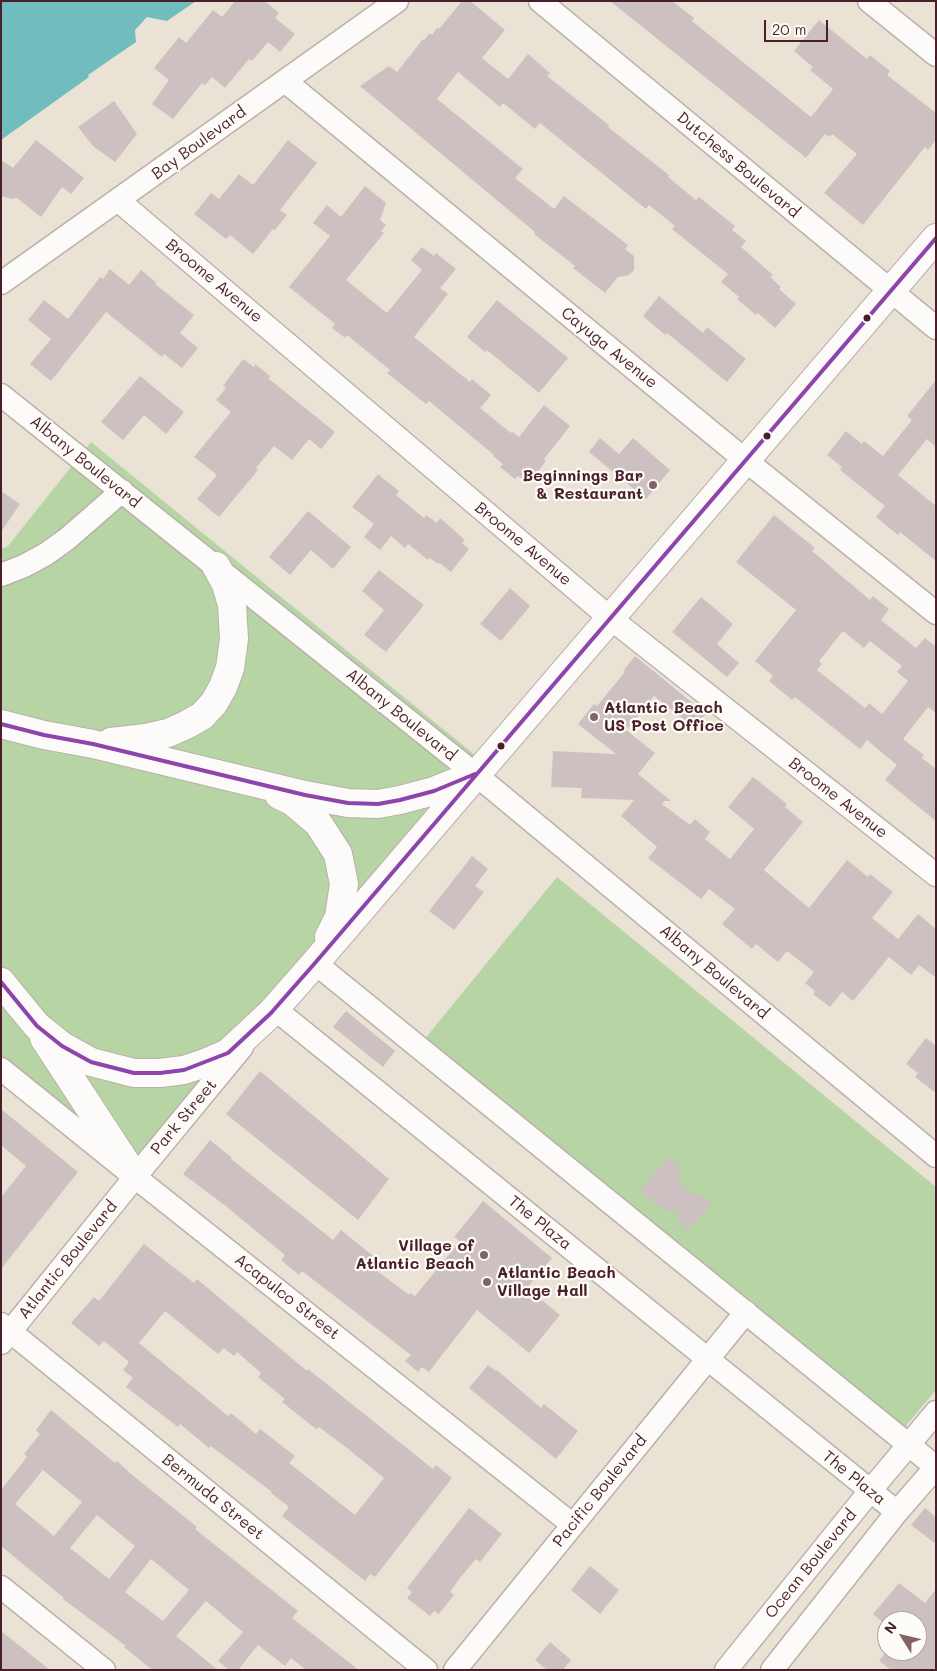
<!DOCTYPE html>
<style>
body{margin:0}
#map{position:relative;width:937px;height:1671px;overflow:hidden;background:#eae3d5;font-family:Mali,sans-serif}
canvas{display:block}
.frame{position:absolute;inset:0;border:2px solid #4a1f2b;pointer-events:none}
.north{position:absolute;left:877px;top:1611px;width:50px;height:50px;box-sizing:border-box;background:#fdfcf7;border:1px solid #b5a4a5;border-radius:50%;rotate:306deg;font-size:14px;font-weight:700;line-height:20px;text-align:center;color:#4a1f2b}
.north::after{content:'';display:block;margin:auto;width:18px;height:22px;background:#826466;clip-path:polygon(50% 0,100% 100%,50% 72%,0 100%)}
.scale{position:absolute;left:764px;top:20px;width:64px;height:22px;box-sizing:border-box;border:2px solid #4a1f2b;border-top:0;padding-left:6px;font-size:15px;line-height:18px;white-space:nowrap;color:#4a1f2b;-webkit-text-stroke:4px #fdfcf7;paint-order:stroke}
</style>
<div id="map">
<canvas width="937" height="1671"></canvas>
<div class="frame"></div>
<div class="north">N</div>
<div class="scale">20 m</div>
</div>
<script>
const ctx = document.querySelector('canvas').getContext('2d');
ctx.lineJoin = 'round';
function paint(path, color) {
  ctx.fillStyle = color;
  ctx.fill(path, 'evenodd');
}
function toPath(rows) {
  const path = new Path2D();
  for (const r of rows) {
    path.moveTo(r[0], r[1]);
    for (let i = 2; i < r.length; i += 2) path.lineTo(r[i], r[i + 1]);
  }
  return path;
}
function strokePath(path, color, width, dash) {
  ctx.strokeStyle = color;
  ctx.lineWidth = width;
  ctx.lineCap = dash ? 'butt' : 'round';
  ctx.setLineDash(dash || []);
  ctx.stroke(path);
}
function write(font, color, halo, rows, align = 'center') {
  ctx.font = font + ' Mali,sans-serif';
  ctx.lineWidth = 4.5;
  ctx.setLineDash([]);
  ctx.textBaseline = 'middle';
  ctx.strokeStyle = halo;
  ctx.fillStyle = color;
  for (const [text, x, y, turn = 0] of rows) {
    ctx.save();
    ctx.translate(x, y);
    ctx.rotate((+turn || 0) * Math.PI / 180);
    ctx.textAlign = isNaN(turn) ? turn : align;
    if (halo) ctx.strokeText(text, 0, 0);
    ctx.fillText(text, 0, 0);
    ctx.restore();
  }
}
const green = toPath([
 [91,442,481,760,135,1177,1,1068,1,549,8,546],
 [557,877,936,1187,936,1390,904,1428,423,1041]
]);
const water = toPath([
 [1,1,196,1,167,21,147,17,135,30,136,42,88,75,89,77,1,140]
]);
const building = toPath([
 [235,1,265,1,279,13,275,18,295,34,280,52,268,42,252,61,249,59,225,88,212,77,205,85,202,83,173,119,152,104,169,80,154,68,179,37,186,43,213,10,222,17],
 [462,1,470,1,505,30,482,58,508,79,528,54,550,73,547,76,609,125,608,127,669,175,668,177,696,200,699,197,735,226,732,230,746,241,741,247,773,275,770,277,781,287,779,289,796,304,775,328,758,313,756,315,737,299,739,297,721,282,728,274,672,229,675,226,649,205,646,209,540,123,535,129,503,103,500,107,458,72,437,99,523,169,515,178,554,209,564,196,628,245,625,249,634,256,634,270,629,275,618,277,605,293,573,268,575,266,534,234,535,232,360,86,389,66,397,72,423,39,424,40,430,33,432,35,437,28,439,29],
 [610,1,672,1,694,18,692,21,811,117,833,89,810,70,813,67,794,51,819,20,867,59,870,55,890,71,887,75,936,113,936,140,928,150,925,147,863,225,824,193,857,154,832,134,829,137,825,134,806,158],
 [114,101,137,134,115,162,93,146,78,127],
 [36,140,84,178,71,194,62,187,41,217,17,198,12,199,1,196,1,160,13,168],
 [288,140,317,163,280,210,287,215,275,230,273,229,253,254,230,235,226,239,194,214,211,193,219,199,239,174,253,185],
 [365,186,386,203,380,220,386,225,381,231,384,233,346,280,387,313,422,270,411,260,422,247,434,256,436,253,456,269,440,288,448,294,414,337,470,382,472,379,491,395,480,408,511,433,513,432,519,437,544,405,570,426,544,459,546,461,528,484,518,476,515,479,500,467,503,464,493,456,494,455,429,401,426,404,387,373,390,370,347,335,345,338,332,328,335,324,289,287,330,236,313,223,327,205,341,217],
 [110,269,129,285,141,270,157,283,155,284,194,315,180,333,198,348,182,368,164,354,162,357,106,312,51,381,30,364,51,339,28,320,44,300,68,319,100,277,103,279],
 [659,296,703,333,707,327,746,359,727,382,667,333,665,335,643,316],
 [497,300,568,358,539,393,487,350,485,352,467,337],
 [243,359,254,367,255,364,270,376,269,379,335,432,321,449,309,439,292,460,274,446,256,468,258,470,219,517,197,499,217,475,194,457,231,412,216,400,226,388,223,386],
 [140,376,184,412,166,434,144,415,123,440,101,422],
 [936,380,936,447,927,439,898,475,936,506,936,561,900,532,898,535,876,517,885,506,840,470,842,467,827,455,846,431,862,444,864,441,883,456,912,420,907,416],
 [600,438,619,454,633,438,670,470,646,499,589,452],
 [378,474,399,491,396,495,424,518,426,515,437,523,440,518,465,540,462,543,469,549,451,572,440,563,438,564,430,558,428,560,408,544,405,548,391,536,380,550,364,537,374,524,352,507],
 [1,491,20,504,1,532],
 [308,511,351,547,333,569,311,550,290,575,269,557],
 [774,515,815,548,812,551,870,600,873,596,889,609,881,620,916,648,925,638,936,647,936,713,928,707,903,739,924,755,922,758,936,769,936,821,885,780,897,765,867,740,860,749,795,697,792,700,769,681,773,676,755,661,796,610,736,562],
 [843,631,864,648,870,641,902,666,897,672,908,681,882,714,869,703,865,708,817,670,822,664,819,661],
 [379,570,424,605,386,652,364,635,384,610,362,591],
 [510,588,530,606,501,641,480,624],
 [701,597,733,624,717,644,739,663,727,677,672,632],
 [635,656,706,714,694,728,654,696,626,730,655,753,638,774,671,801,664,801,662,804,690,825,695,819,710,832,705,839,730,859,754,829,728,807,753,777,787,804,785,807,803,822,764,870,809,908,847,860,868,877,870,874,893,892,872,918,898,939,918,914,936,929,936,978,919,965,911,975,889,957,853,1001,842,992,830,1007,813,994,815,991,805,983,814,972,787,951,778,962,756,944,752,949,722,924,735,909,709,889,701,899,648,858,657,847,621,816,634,800,581,798,582,788,551,787,553,751,616,754,578,724,594,704,597,706,625,672,623,671],
 [472,856,488,869,475,886,484,892,454,930,429,911],
 [346,1011,395,1051,383,1067,333,1027],
 [926,1038,936,1046,936,1093,915,1077,918,1073,906,1064],
 [260,1071,389,1179,358,1220,226,1114],
 [1,1109,78,1172,1,1269,1,1197,26,1166,1,1145],
 [210,1140,232,1158,231,1159,333,1240,341,1230,382,1263,376,1270,409,1295,410,1293,415,1296,460,1241,454,1237,483,1201,552,1258,527,1288,560,1315,529,1353,477,1310,429,1372,422,1367,418,1372,405,1361,411,1355,302,1271,299,1275,281,1260,285,1255,227,1207,183,1174],
 [667,1157,679,1166,681,1183,695,1196,702,1195,712,1203,688,1231,679,1224,677,1212,666,1211,640,1191],
 [144,1244,194,1283,197,1279,307,1371,308,1369,433,1469,436,1465,452,1478,375,1577,370,1574,365,1581,282,1516,289,1507,271,1493,272,1492,211,1446,209,1448,180,1424,178,1427,126,1387,133,1378,123,1370,129,1362,104,1341,99,1346,71,1323,94,1297,99,1301],
 [165,1311,218,1354,224,1348,234,1356,237,1352,261,1373,258,1377,285,1399,282,1402,316,1429,319,1427,347,1448,384,1478,355,1515,289,1463,295,1456,260,1429,256,1434,231,1413,228,1416,139,1343],
 [488,1365,496,1371,497,1370,541,1408,544,1404,578,1431,556,1459,469,1388],
 [51,1410,115,1463,117,1461,131,1474,197,1527,195,1529,298,1611,292,1618,359,1670,306,1670,291,1658,285,1666,258,1645,238,1670,229,1670,218,1661,243,1632,206,1601,176,1636,218,1670,152,1670,124,1647,126,1646,63,1599,64,1598,1,1546,1,1490,27,1457,24,1454,40,1434,36,1430],
 [43,1470,82,1502,54,1536,15,1504],
 [97,1515,135,1546,109,1579,70,1548],
 [151,1559,189,1590,163,1621,125,1592],
 [469,1508,502,1534,480,1562,476,1559,460,1578,450,1592,454,1595,439,1614,434,1611,430,1616,407,1598,412,1592,407,1588],
 [925,1508,936,1517,936,1544,911,1525],
 [590,1566,619,1590,600,1614,571,1590],
 [899,1583,925,1603,936,1589,936,1670,891,1670,879,1661,887,1650,917,1651,917,1621,887,1621,887,1626,873,1614],
 [1,1631,50,1670,1,1670],
 [550,1642,571,1660,563,1670,547,1670,535,1660]
]);
const street = toPath([
 [540,1,936,328],
 [869,1,936,55],
 [285,81,745,460,936,613],
 [119,201,610,618,936,875],
 [1,283,397,1],
 [1,395,475,774,936,1156],
 [1,575,24,566,46,554,67,539,122,491],
 [315,963,936,1467],
 [275,1009,897,1512],
 [1,1069,135,1177,573,1525],
 [1,1324,426,1670],
 [1,1343,135,1177,242,1047],
 [1,1587,104,1670],
 [455,1670,746,1312],
 [726,1670,870,1491,936,1412],
 [772,1670,897,1512,936,1467]
]);
const highway = toPath([
 [1,724,44,735,93,744,305,795,348,803,378,804,400,800,434,791,471,776],
 [111,742,146,738,168,733,186,725,202,716,214,703,223,687,230,668,234,639,232,605,226,584,216,566],
 [279,795,292,801,318,823,338,854,344,884,339,917,329,937],
 [1,982,37,1026,62,1046,91,1062,134,1073,160,1073,184,1070,205,1063,228,1053,271,1013,315,963,936,238],
 [44,1038,135,1177]
]);
const bus1 = toPath([
 [1,724,44,735,93,744,305,795,348,803,378,804,400,800,434,791,475,774],
 [1,982,37,1026,62,1046,91,1062,134,1073,160,1073,184,1070,228,1053,271,1013,315,963,936,238]
]);
const markers = [
 [867,318,4.5,"#4a1f2b"],
 [767,436,4.5,"#4a1f2b"],
 [653,485,5,"#826466"],
 [594,717,5,"#826466"],
 [501,746,4.5,"#4a1f2b"],
 [484,1255,5,"#826466"],
 [487,1282,5,"#826466"]
];
const streetNames = [
 ["Bay Boulevard",199,143,-36],
 ["Dutchess Boulevard",738,165,40],
 ["Broome Avenue",214,281,40],
 ["Cayuga Avenue",609,348,39],
 ["Albany Boulevard",85,462,39],
 ["Broome Avenue",523,544,40],
 ["Albany Boulevard",401,715,39],
 ["Broome Avenue",838,798,38],
 ["Albany Boulevard",714,972,40],
 ["Park Street",184,1117,-50],
 ["The Plaza",540,1223,39],
 ["Atlantic Boulevard",68,1260,-51],
 ["Acapulco Street",287,1297,38],
 ["The Plaza",854,1478,39],
 ["Pacific Boulevard",600,1491,-51],
 ["Bermuda Street",213,1497,39],
 ["Ocean Boulevard",811,1564,-51]
];
const poiNames = [
 ["Beginnings Bar",643,476],
 ["& Restaurant",643,494],
 ["Atlantic Beach",604,708,"left"],
 ["US Post Office",604,726,"left"],
 ["Village of",474,1246],
 ["Atlantic Beach",474,1264],
 ["Atlantic Beach",497,1273,"left"],
 ["Village Hall",497,1291,"left"]
];
paint(green, '#b6d4a4');
paint(water, '#70bcbe');
paint(building, '#ccc1c0');
strokePath(street, '#bab2aa', 25);
strokePath(highway, '#bab2aa', 30);
strokePath(street, '#fcfbf9', 22);
strokePath(highway, '#fcfbf9', 28);
strokePath(bus1, '#8e44ad', 4);
for (const [x, y, r, color] of markers) {
  const dot = new Path2D();
  dot.arc(x, y, r, 0, 2 * Math.PI);
  ctx.fillStyle = color;
  ctx.fill(dot);
  strokePath(dot, '#fdfcf7', 2);
}
write('16px', '#4a1f2b', '#fdfcf7', streetNames);
write('bold 16px', '#4a1f2b', '#fdfcf7', poiNames, 'right');
</script>
